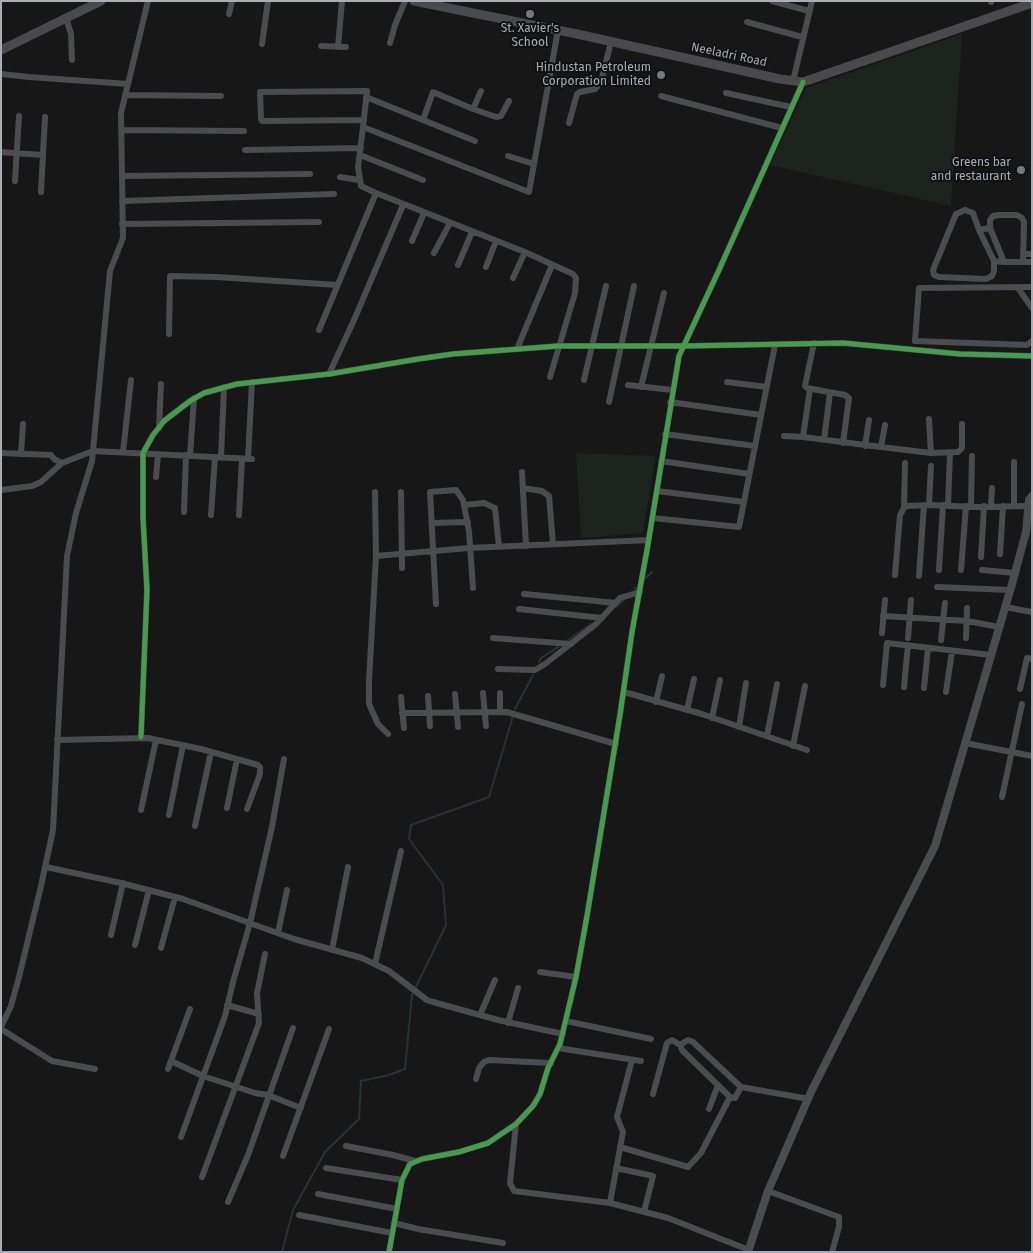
<!DOCTYPE html>
<style>
body{margin:0}
#map{position:relative;width:1033px;height:1253px;overflow:hidden;background:#171717;font-family:"Fira Sans",sans-serif}
canvas{display:block}
.frame{position:absolute;inset:0;border:2px solid #a8adb8;pointer-events:none}
</style>
<div id="map">
<canvas width="1033" height="1253"></canvas>
<div class="frame"></div>
</div>
<script>
const ctx = document.querySelector('canvas').getContext('2d');
ctx.lineJoin = 'round';
function paint(path, color) {
  ctx.fillStyle = color;
  ctx.fill(path, 'evenodd');
}
function toPath(rows) {
  const path = new Path2D();
  for (const r of rows) {
    path.moveTo(r[0], r[1]);
    for (let i = 2; i < r.length; i += 2) path.lineTo(r[i], r[i + 1]);
  }
  return path;
}
function strokePath(path, color, width, dash) {
  ctx.strokeStyle = color;
  ctx.lineWidth = width;
  ctx.lineCap = dash ? 'butt' : 'round';
  ctx.setLineDash(dash || []);
  ctx.stroke(path);
}
function write(font, color, halo, rows, align = 'center') {
  ctx.font = font + ' "Fira Sans",sans-serif';
  ctx.lineWidth = 4;
  ctx.setLineDash([]);
  ctx.textBaseline = 'middle';
  ctx.strokeStyle = halo;
  ctx.fillStyle = color;
  for (const [text, x, y, turn = 0] of rows) {
    ctx.save();
    ctx.translate(x, y);
    ctx.rotate((+turn || 0) * Math.PI / 180);
    ctx.textAlign = isNaN(turn) ? turn : align;
    if (halo) ctx.strokeText(text, 0, 0);
    ctx.fillText(text, 0, 0);
    ctx.restore();
  }
}
const green = toPath([
 [962,34,951,206,770,165,806,88],
 [576,453,656,456,643,533,581,538]
]);
const stream = toPath([
 [646,578,652,572],
 [635,589,637,587],
 [616,607,624,600],
 [568,640,591,624],
 [539,662,541,658,558,647],
 [515,709,533,675],
 [282,1252,293,1210,325,1152,359,1119,361,1081,389,1075,405,1069,412,995,446,925,443,885,409,839,411,825,489,797,513,716]
]);
const minor = toPath([
 [772,1,809,11],
 [991,2,991,1],
 [229,14,232,1],
 [66,18,71,34,72,60],
 [747,22,802,37],
 [390,43,395,25,405,1],
 [262,44,268,1],
 [321,46,346,47],
 [338,47,342,1],
 [1,74,29,77,128,84],
 [793,81,812,1],
 [726,93,791,107],
 [125,95,221,96],
 [661,96,782,128],
 [366,97,475,141],
 [473,109,481,91],
 [364,120,262,121,261,119,260,92,367,91,363,127,358,167,361,186,376,193,525,252,573,274,576,278,575,293,550,377],
 [423,120,433,92,473,109,496,117,501,116,509,101],
 [569,123,577,94,580,92,595,89,601,82,611,42],
 [363,127,529,192,558,30],
 [121,130,244,131],
 [245,150,361,148],
 [1,152,43,155],
 [360,155,423,180],
 [508,156,534,164],
 [122,176,310,174],
 [340,177,359,180],
 [15,181,19,116],
 [41,192,45,117],
 [122,201,334,194],
 [122,224,319,222],
 [990,228,979,230,973,213,965,210,956,214,933,270,934,275,939,277,986,279,992,276,994,271,994,261,1004,262],
 [979,230,994,261],
 [412,241,424,213],
 [434,253,450,223],
 [1024,254,1032,254],
 [1023,262,1024,222,1022,218,1017,215,999,215,993,216,990,220,990,228,1004,262,1032,262],
 [458,265,472,232],
 [486,267,496,241],
 [513,278,525,252],
 [1032,287,919,288,915,341,1027,345,1032,341],
 [1018,288,1032,308],
 [319,330,376,193],
 [169,334,170,276,217,277,337,285],
 [814,343,805,386,807,388,845,395,849,398,843,443],
 [517,349,552,265],
 [329,374,354,320,403,205],
 [584,380,606,286],
 [727,382,767,387],
 [628,385,672,390],
 [641,387,664,293],
 [609,402,634,286],
 [670,402,761,415],
 [929,419,931,453],
 [159,428,161,384],
 [665,434,755,446],
 [784,436,803,437,881,447,885,425],
 [803,437,810,389],
 [824,440,830,393],
 [865,446,869,420],
 [881,447,931,453,958,452,962,448,962,424],
 [123,452,131,380],
 [1,453,51,455,54,459,62,463],
 [21,454,23,424],
 [190,456,194,398],
 [221,457,224,387],
 [248,459,252,382],
 [661,461,749,474],
 [522,472,526,546],
 [156,477,158,454],
 [523,488,542,491,549,496,553,544],
 [1,490,32,486,41,482,62,463,93,451,252,459],
 [657,491,744,502],
 [375,492,376,556,369,681,369,704,378,724,388,734],
 [401,492,402,568],
 [464,505,484,503,495,508,499,547],
 [929,505,931,466],
 [948,506,950,453],
 [971,506,972,456],
 [991,506,992,488],
 [1014,506,1014,462],
 [904,508,905,463],
 [184,512,186,455],
 [211,515,215,457],
 [239,515,242,459],
 [653,518,739,527,775,345],
 [432,523,468,522],
 [1000,554,1003,506],
 [376,556,469,548,649,540],
 [981,557,984,506],
 [939,570,943,505],
 [961,570,966,506],
 [982,570,1015,573],
 [895,575,900,515,904,508,907,506,929,505,975,507,1029,506],
 [919,576,924,505],
 [937,587,1010,590],
 [524,594,616,603],
 [436,604,430,492,456,490,463,500,469,531,473,588],
 [1005,607,1032,612],
 [519,609,602,618],
 [883,616,967,621,999,627],
 [882,633,885,600],
 [493,638,571,644],
 [908,638,911,600],
 [966,638,967,608],
 [941,640,945,603],
 [498,669,535,670,545,664,596,624,620,598,640,592],
 [883,685,887,643,991,655],
 [904,687,908,645],
 [924,688,928,648],
 [1020,689,1027,658,1032,659],
 [624,692,702,714,807,750],
 [946,692,952,651],
 [483,693,486,726],
 [500,693,500,711],
 [455,694,458,727],
 [428,696,430,726],
 [401,697,404,728],
 [656,702,662,676],
 [687,710,694,679],
 [402,713,507,712,616,744],
 [712,718,720,680],
 [739,727,746,683],
 [767,736,777,684],
 [141,737,147,590,143,518,143,453,153,435,164,421,190,401,204,393,237,384,329,374,418,359,453,354,558,346,684,346,843,343,960,354,1032,356],
 [57,740,148,738,201,749,258,765,260,767,260,774,247,809],
 [965,743,1032,756],
 [793,746,805,686],
 [1002,797,1022,704],
 [227,808,237,759],
 [141,810,156,740],
 [169,815,183,745],
 [195,826,211,752],
 [46,867,121,883,183,899,294,939,362,958,389,971,427,1000,433,1002,498,1020,563,1034],
 [278,933,287,890],
 [111,935,123,883],
 [135,945,149,890],
 [161,948,175,897],
 [332,950,348,867],
 [375,964,401,851],
 [540,972,576,977],
 [227,1005,259,1014],
 [480,1015,495,980],
 [566,1021,651,1039],
 [508,1023,518,988],
 [1,1027,11,1006,19,977,41,886,53,830,67,556,76,513,92,461,110,271,123,238,121,113,148,1],
 [1,1029,52,1061,95,1069],
 [558,1048,641,1061],
 [171,1061,203,1076,255,1093,268,1095,301,1108],
 [168,1069,190,1009],
 [476,1079,479,1068,484,1062,489,1060,551,1063],
 [741,1087,735,1098,730,1097,682,1050,680,1045,688,1040,693,1042,741,1087,809,1099],
 [653,1094,667,1043,672,1040,680,1045],
 [709,1109,718,1085],
 [516,1124,510,1183,514,1191,610,1203,668,1218,749,1250],
 [181,1137,225,1016,233,982,250,923,272,827,284,759],
 [346,1146,393,1155,415,1161],
 [620,1147,688,1167,701,1153,730,1097],
 [283,1156,329,1029],
 [326,1168,402,1180],
 [616,1168,653,1176,644,1212],
 [202,1177,259,1023,257,993,265,954],
 [768,1191,839,1217,839,1227,832,1252],
 [318,1194,397,1209],
 [228,1202,248,1155,293,1028],
 [610,1203,623,1132,617,1117,632,1060],
 [299,1215,392,1233],
 [394,1223,418,1229,503,1243],
 [389,1252,402,1180,410,1164,422,1159,459,1152,488,1143,516,1124,533,1106,540,1094,548,1068,560,1044,576,977,587,916,620,715,632,632,647,550,679,356,719,270,803,82]
]);
const tertiary = toPath([
 [748,1252,768,1191,811,1092,935,846,1012,584,1026,532,1029,500,1032,496]
]);
const secondary = toPath([
 [414,1,577,34,780,79,803,82,1032,3],
 [1,50,101,1]
]);
const cycleway = toPath([
 [141,737,147,590,143,518,143,453,153,435,164,421,190,401,204,393,237,384,329,374,418,359,453,354,558,346,684,346,843,343,960,354,1032,356],
 [389,1252,402,1180,410,1164,422,1159,459,1152,488,1143,516,1124,533,1106,540,1094,548,1068,560,1044,576,977,587,916,620,715,632,632,647,550,679,356,719,270,803,82]
]);
const markers = [
 [530,14,5,"#757880"],
 [661,75,5,"#757880"],
 [1021,170,5,"#757880"]
];
const poiNames = [
 ["St. Xavier's",530,29,"center"],
 ["School",530,43,"center"],
 ["Hindustan Petroleum",651,68],
 ["Corporation Limited",651,82],
 ["Greens bar",1011,163],
 ["and restaurant",1011,177]
];
const streetNames = [
 ["Neeladri Road",729,55,12]
];
paint(green, '#1d241e');
strokePath(stream, '#2a3239', 2);
strokePath(minor, '#4b4c50', 6);
strokePath(tertiary, '#4b4c50', 8);
strokePath(secondary, '#4a4a4e', 9);
strokePath(cycleway, '#469c4c', 5);
for (const [x, y, r, color] of markers) {
  const dot = new Path2D();
  dot.arc(x, y, r, 0, 2 * Math.PI);
  ctx.fillStyle = color;
  ctx.fill(dot);
  strokePath(dot, '#111113', 2);
}
write('12px', '#a8adb8', '#111113', poiNames, 'right');
write('12px', '#a8adb8', '#111113', streetNames);
</script>
